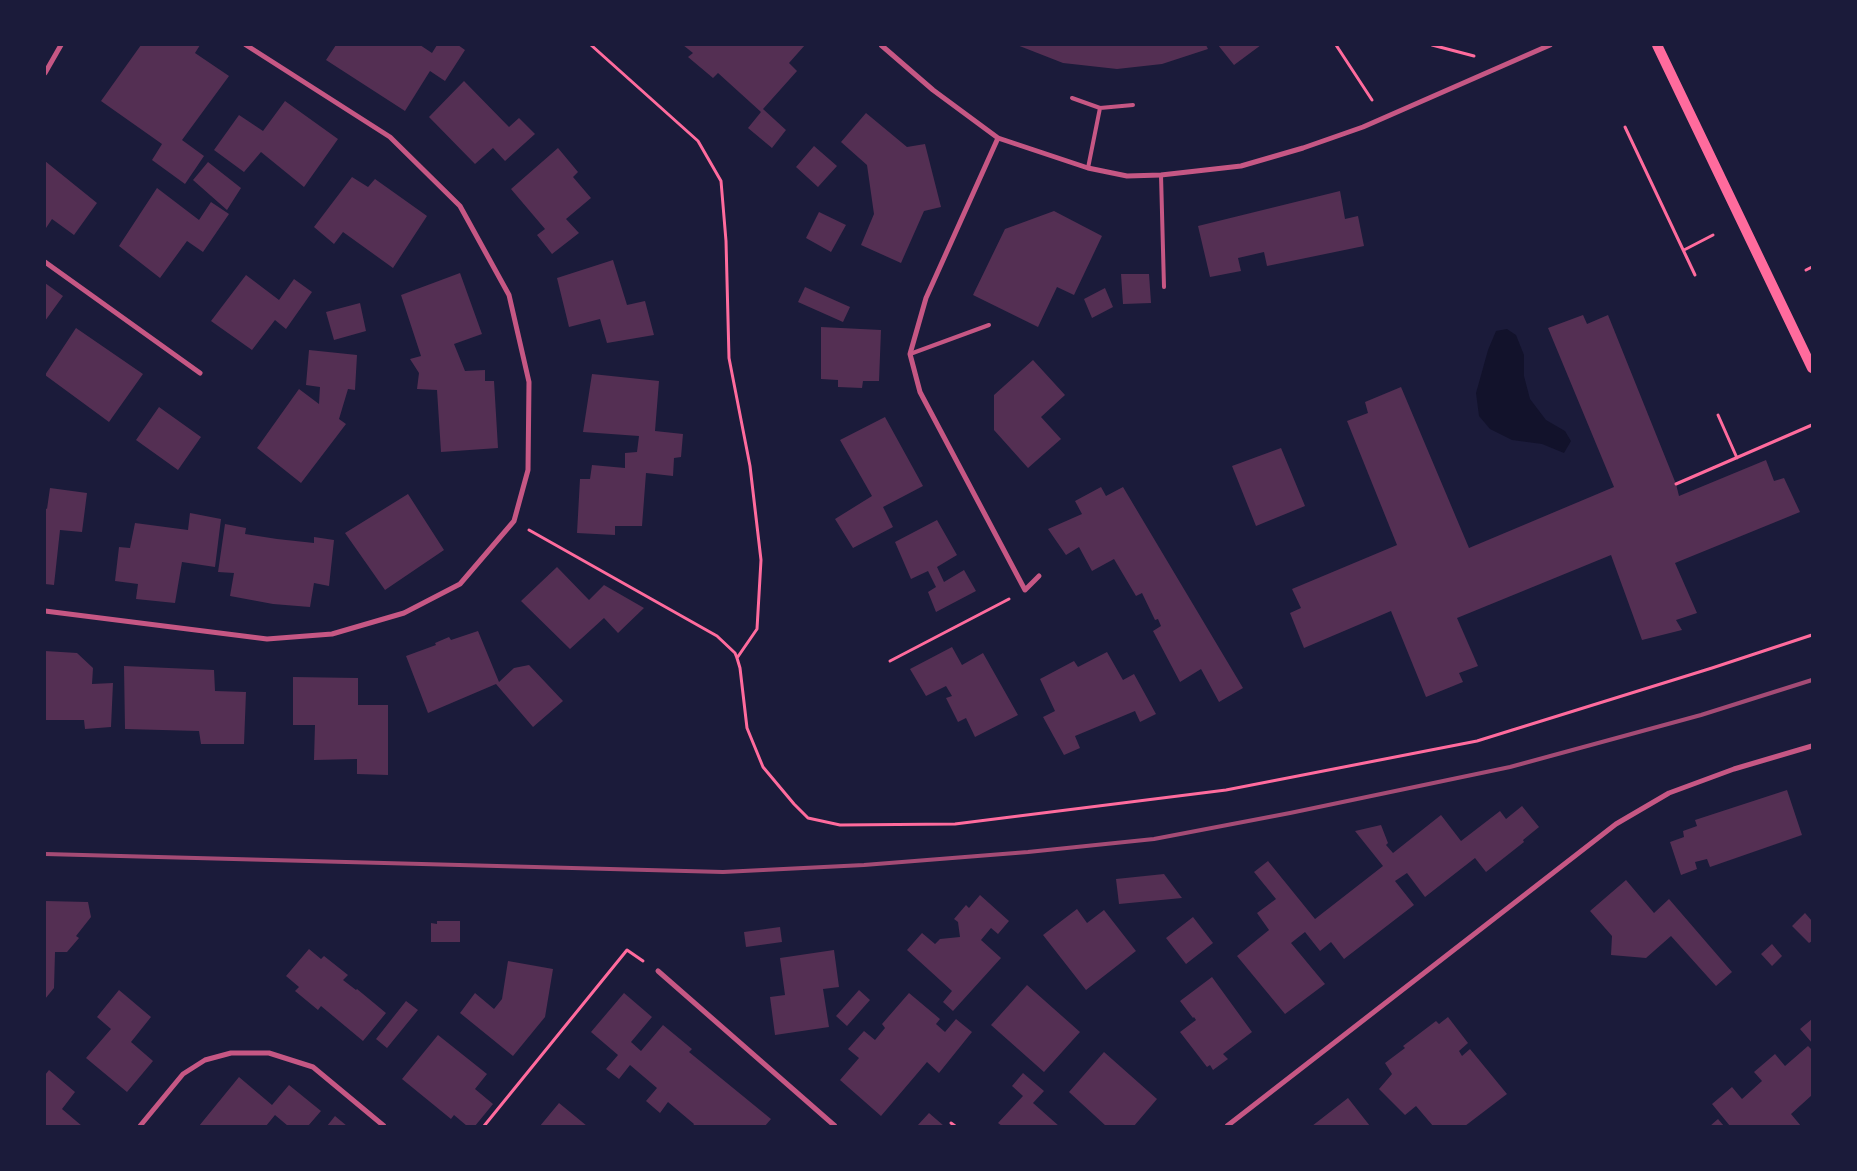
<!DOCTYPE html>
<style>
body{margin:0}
#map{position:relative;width:1857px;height:1171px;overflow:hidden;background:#1b1b3a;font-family:Raleway,sans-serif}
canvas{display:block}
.frame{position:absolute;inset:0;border:46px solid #1b1b3a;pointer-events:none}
</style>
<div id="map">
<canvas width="1857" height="1171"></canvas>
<div class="frame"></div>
</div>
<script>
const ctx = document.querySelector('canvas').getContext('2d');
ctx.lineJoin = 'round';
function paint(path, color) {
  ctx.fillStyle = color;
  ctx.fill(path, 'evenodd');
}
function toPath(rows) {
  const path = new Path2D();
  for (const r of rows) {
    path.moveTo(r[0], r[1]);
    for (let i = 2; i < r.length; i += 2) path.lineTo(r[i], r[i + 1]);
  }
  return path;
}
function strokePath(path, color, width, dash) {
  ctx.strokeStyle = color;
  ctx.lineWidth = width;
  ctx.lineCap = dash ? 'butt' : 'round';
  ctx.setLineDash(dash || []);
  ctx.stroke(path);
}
const water = toPath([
 [1507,329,1516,335,1524,355,1524,376,1530,399,1546,420,1565,431,1571,441,1564,453,1542,444,1512,440,1490,429,1479,416,1476,393,1488,350,1496,331]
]);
const building = toPath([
 [141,45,200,45,195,53,229,76,182,140,204,156,185,184,152,160,162,144,101,101],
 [336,45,420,45,432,53,437,45,458,45,465,50,445,81,430,71,405,111,326,60],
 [683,45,805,45,789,63,797,71,763,109,786,130,772,148,748,128,761,112,718,73,713,78,688,57,693,53],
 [1017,45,1206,45,1208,49,1162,64,1117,69,1063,63],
 [1218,45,1261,45,1234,65],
 [464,81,509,127,519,118,535,134,505,161,493,148,475,164,429,117],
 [285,101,338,139,304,187,261,152,244,172,214,150,239,115,263,131],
 [866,113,907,147,925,144,941,207,924,211,901,263,861,245,874,214,867,165,841,142],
 [814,146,837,166,818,187,796,167],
 [558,148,578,172,573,177,591,198,566,219,579,233,552,254,537,235,545,229,511,189],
 [45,161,97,203,74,235,52,219,46,228,45,227],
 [208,162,241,188,227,210,193,180],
 [352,177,368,187,375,179,427,216,393,268,343,232,334,244,314,227],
 [157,188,199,220,211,202,229,214,203,252,187,241,160,278,119,246],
 [1340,191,1345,219,1358,216,1364,246,1267,266,1264,252,1238,258,1241,271,1210,277,1198,226],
 [1054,211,1102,236,1074,295,1057,287,1038,327,973,295,1005,229],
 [819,212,846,225,831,252,806,238],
 [613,260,627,305,645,301,654,335,607,343,600,319,569,327,557,278],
 [460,273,482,334,454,344,465,371,485,370,485,381,494,381,498,448,441,452,437,390,417,389,419,373,410,359,421,356,401,295],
 [1121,274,1149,274,1151,303,1123,304],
 [246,275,279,300,294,279,312,292,286,329,275,320,252,350,211,321],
 [45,283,63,296,45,321],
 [805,287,850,307,843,322,798,302],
 [1105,288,1113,307,1092,318,1084,299],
 [360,303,366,331,334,340,326,312],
 [1583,315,1587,324,1608,315,1676,484,1679,496,1766,460,1774,481,1784,478,1800,512,1675,563,1697,613,1676,620,1682,630,1642,640,1611,555,1457,618,1478,666,1459,673,1463,682,1426,697,1391,611,1304,648,1290,613,1301,608,1292,589,1397,545,1347,421,1368,413,1365,402,1401,387,1469,548,1614,487,1548,328],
 [821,327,881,330,879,381,863,381,862,388,838,387,838,380,821,379],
 [76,328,143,374,109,422,45,375],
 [309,350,357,355,355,390,348,389,339,419,346,424,301,483,257,448,299,389,319,404,320,387,306,385],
 [1033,360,1065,395,1041,417,1061,439,1028,468,994,430,994,395],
 [592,374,659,381,655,431,683,434,681,457,674,458,673,476,646,473,642,526,615,526,615,535,577,533,580,479,590,479,592,465,625,468,625,453,637,452,639,436,583,432],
 [159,407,201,437,178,470,136,440],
 [885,417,923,486,883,507,893,527,853,548,835,519,872,496,840,440],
 [1281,448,1305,506,1256,526,1232,466],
 [1101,487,1106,496,1123,487,1243,688,1219,702,1201,669,1180,682,1153,631,1161,626,1158,619,1155,620,1142,593,1136,596,1114,559,1092,571,1079,547,1066,555,1048,529,1082,514,1075,501],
 [50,488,87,493,82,532,60,530,54,585,45,584,45,508,47,509],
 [408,494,444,550,385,590,345,533],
 [190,513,221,519,215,567,182,562,175,603,136,599,138,584,115,581,119,547,130,548,135,523,188,530],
 [937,520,957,555,937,567,944,582,964,570,976,591,936,612,928,592,936,587,928,571,911,579,895,542],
 [225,524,246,528,245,534,277,539,314,543,314,537,334,540,329,586,314,583,310,607,273,604,230,596,234,573,218,572],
 [557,567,589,600,604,585,644,608,618,633,604,618,570,649,521,601],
 [478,631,499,682,514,668,529,665,563,701,533,727,496,684,428,713,406,656,436,645,435,643,449,637,451,640],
 [952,647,962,665,983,653,1018,715,975,737,966,718,958,722,946,698,952,696,946,686,926,696,910,669],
 [45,651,77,653,93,668,92,684,113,683,111,727,85,729,84,720,45,720],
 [1107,652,1123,680,1134,674,1156,714,1140,722,1135,711,1075,736,1080,748,1064,755,1043,717,1055,711,1040,679,1074,661,1078,667],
 [124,666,214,670,215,691,246,692,244,744,201,744,199,731,125,729],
 [293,677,358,678,358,705,388,705,388,775,357,774,357,759,314,760,315,725,293,725],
 [1787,790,1802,835,1710,867,1707,859,1695,862,1697,869,1681,875,1670,842,1684,837,1683,831,1697,826,1695,820],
 [1522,806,1539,827,1523,840,1524,842,1486,872,1475,858,1425,897,1407,873,1395,881,1414,905,1344,959,1331,942,1320,951,1305,932,1291,943,1325,984,1285,1014,1237,956,1269,930,1257,913,1276,899,1254,872,1268,861,1315,919,1383,866,1355,831,1381,825,1388,843,1386,845,1393,853,1441,815,1461,841,1500,811,1506,819],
 [1164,874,1182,898,1119,904,1116,879],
 [1626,880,1654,913,1669,899,1732,972,1716,986,1671,936,1646,958,1611,955,1612,936,1590,911],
 [980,895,1009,921,998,934,991,928,981,940,1001,958,953,1011,943,1002,952,991,907,950,922,933,935,944,940,939,960,937,958,922,954,919,966,905,969,908],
 [45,901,88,902,91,917,76,936,79,938,67,952,55,952,54,988,45,999],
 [1077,909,1087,923,1104,910,1136,951,1086,990,1043,935],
 [1805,913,1812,921,1812,941,1809,943,1792,926],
 [1193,917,1213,943,1186,964,1166,938],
 [437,921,460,921,460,942,431,942,431,923,437,924],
 [780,927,782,942,746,947,744,932],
 [1772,944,1782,956,1772,966,1761,954],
 [309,949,321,959,324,956,348,975,343,980,356,990,357,989,386,1013,363,1041,321,1006,318,1010,295,991,299,987,286,976],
 [834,950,839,987,823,989,829,1027,775,1035,770,997,785,995,780,958],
 [508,961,553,969,545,1017,513,1056,460,1013,475,993,494,1009,502,999],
 [1212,977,1252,1032,1223,1054,1228,1059,1213,1070,1210,1065,1207,1067,1180,1032,1196,1020,1194,1017,1193,1018,1180,1001],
 [1027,985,1080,1032,1044,1072,991,1025],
 [119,990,151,1017,131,1042,153,1061,127,1092,86,1058,111,1029,97,1017],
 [859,990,870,1000,847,1026,836,1016],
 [624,993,652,1017,631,1042,641,1051,663,1025,692,1049,689,1052,771,1119,765,1126,693,1126,694,1124,668,1102,660,1113,646,1101,657,1088,630,1065,619,1079,606,1069,618,1055,591,1032],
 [909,993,940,1019,936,1024,945,1032,956,1019,972,1032,939,1073,927,1062,881,1116,840,1080,859,1058,848,1049,864,1031,875,1040,885,1028,882,1024],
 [406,1001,418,1010,387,1048,376,1039],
 [1448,1017,1468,1043,1459,1051,1462,1056,1470,1049,1507,1094,1465,1126,1433,1126,1416,1106,1405,1115,1379,1089,1392,1074,1385,1063,1405,1048,1403,1046,1436,1021,1439,1024],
 [1812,1019,1812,1043,1800,1029],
 [438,1035,487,1074,475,1089,493,1104,475,1126,467,1126,454,1115,451,1119,402,1079],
 [1808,1046,1812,1050,1812,1095,1791,1114,1801,1126,1730,1126,1712,1104,1732,1087,1742,1099,1762,1081,1754,1072,1775,1054,1785,1066],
 [1104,1052,1157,1099,1134,1126,1106,1126,1069,1092],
 [49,1070,75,1092,62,1109,82,1126,45,1126,45,1075],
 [1023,1073,1044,1091,1033,1103,1059,1126,1002,1126,998,1123,1023,1096,1012,1086],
 [239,1077,272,1105,289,1085,321,1111,308,1126,288,1126,275,1115,266,1126,199,1126],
 [1348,1098,1370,1126,1312,1126],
 [559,1103,587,1126,540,1126],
 [929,1113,944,1126,917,1126],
 [335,1116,347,1126,327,1126],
 [1718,1119,1724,1126,1710,1126]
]);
const path = toPath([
 [591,45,698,141,721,181,726,241,729,358,750,466,761,560,757,629,737,658],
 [1336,45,1372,100],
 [1432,45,1474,56],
 [1625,127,1695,275],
 [1684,250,1713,235],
 [1806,270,1812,267],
 [1718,415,1737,458],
 [1676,484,1812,425],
 [529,530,717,636,735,653,737,658,740,668,747,728,763,767,794,804,808,818,840,825,955,824,1226,790,1477,741,1712,668,1812,635],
 [890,661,1009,599],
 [951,1123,955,1126],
 [484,1126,627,950,643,961]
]);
const service = toPath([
 [1072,98,1100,108,1133,105],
 [1088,168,1100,108],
 [1161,175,1164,287],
 [910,354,989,325]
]);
const minor = toPath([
 [881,45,933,90,998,138,1088,168,1127,176,1161,175,1241,166,1303,148,1363,127,1550,45],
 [45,73,61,45],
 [998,138,926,298,910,354,920,392,1025,590,1039,576],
 [45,262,200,373],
 [45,611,267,639,332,634,404,613,460,584,514,521,528,470,529,382,509,295,460,206,390,137,246,45],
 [658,971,835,1126],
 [140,1126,183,1074,205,1060,231,1053,269,1053,313,1067,384,1126],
 [1227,1126,1616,824,1669,793,1734,769,1812,746]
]);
const secondary = toPath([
 [1657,45,1812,368]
]);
const rail = toPath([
 [45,854,723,872,864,865,1028,852,1154,839,1290,813,1510,767,1701,715,1812,680]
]);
paint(water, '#12122b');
paint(building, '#542f53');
strokePath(path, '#ff6b9d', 3);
strokePath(service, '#c65784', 4);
strokePath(minor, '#c65784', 5);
strokePath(secondary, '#ff6b9d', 10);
strokePath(rail, '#a44b75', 4);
</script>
